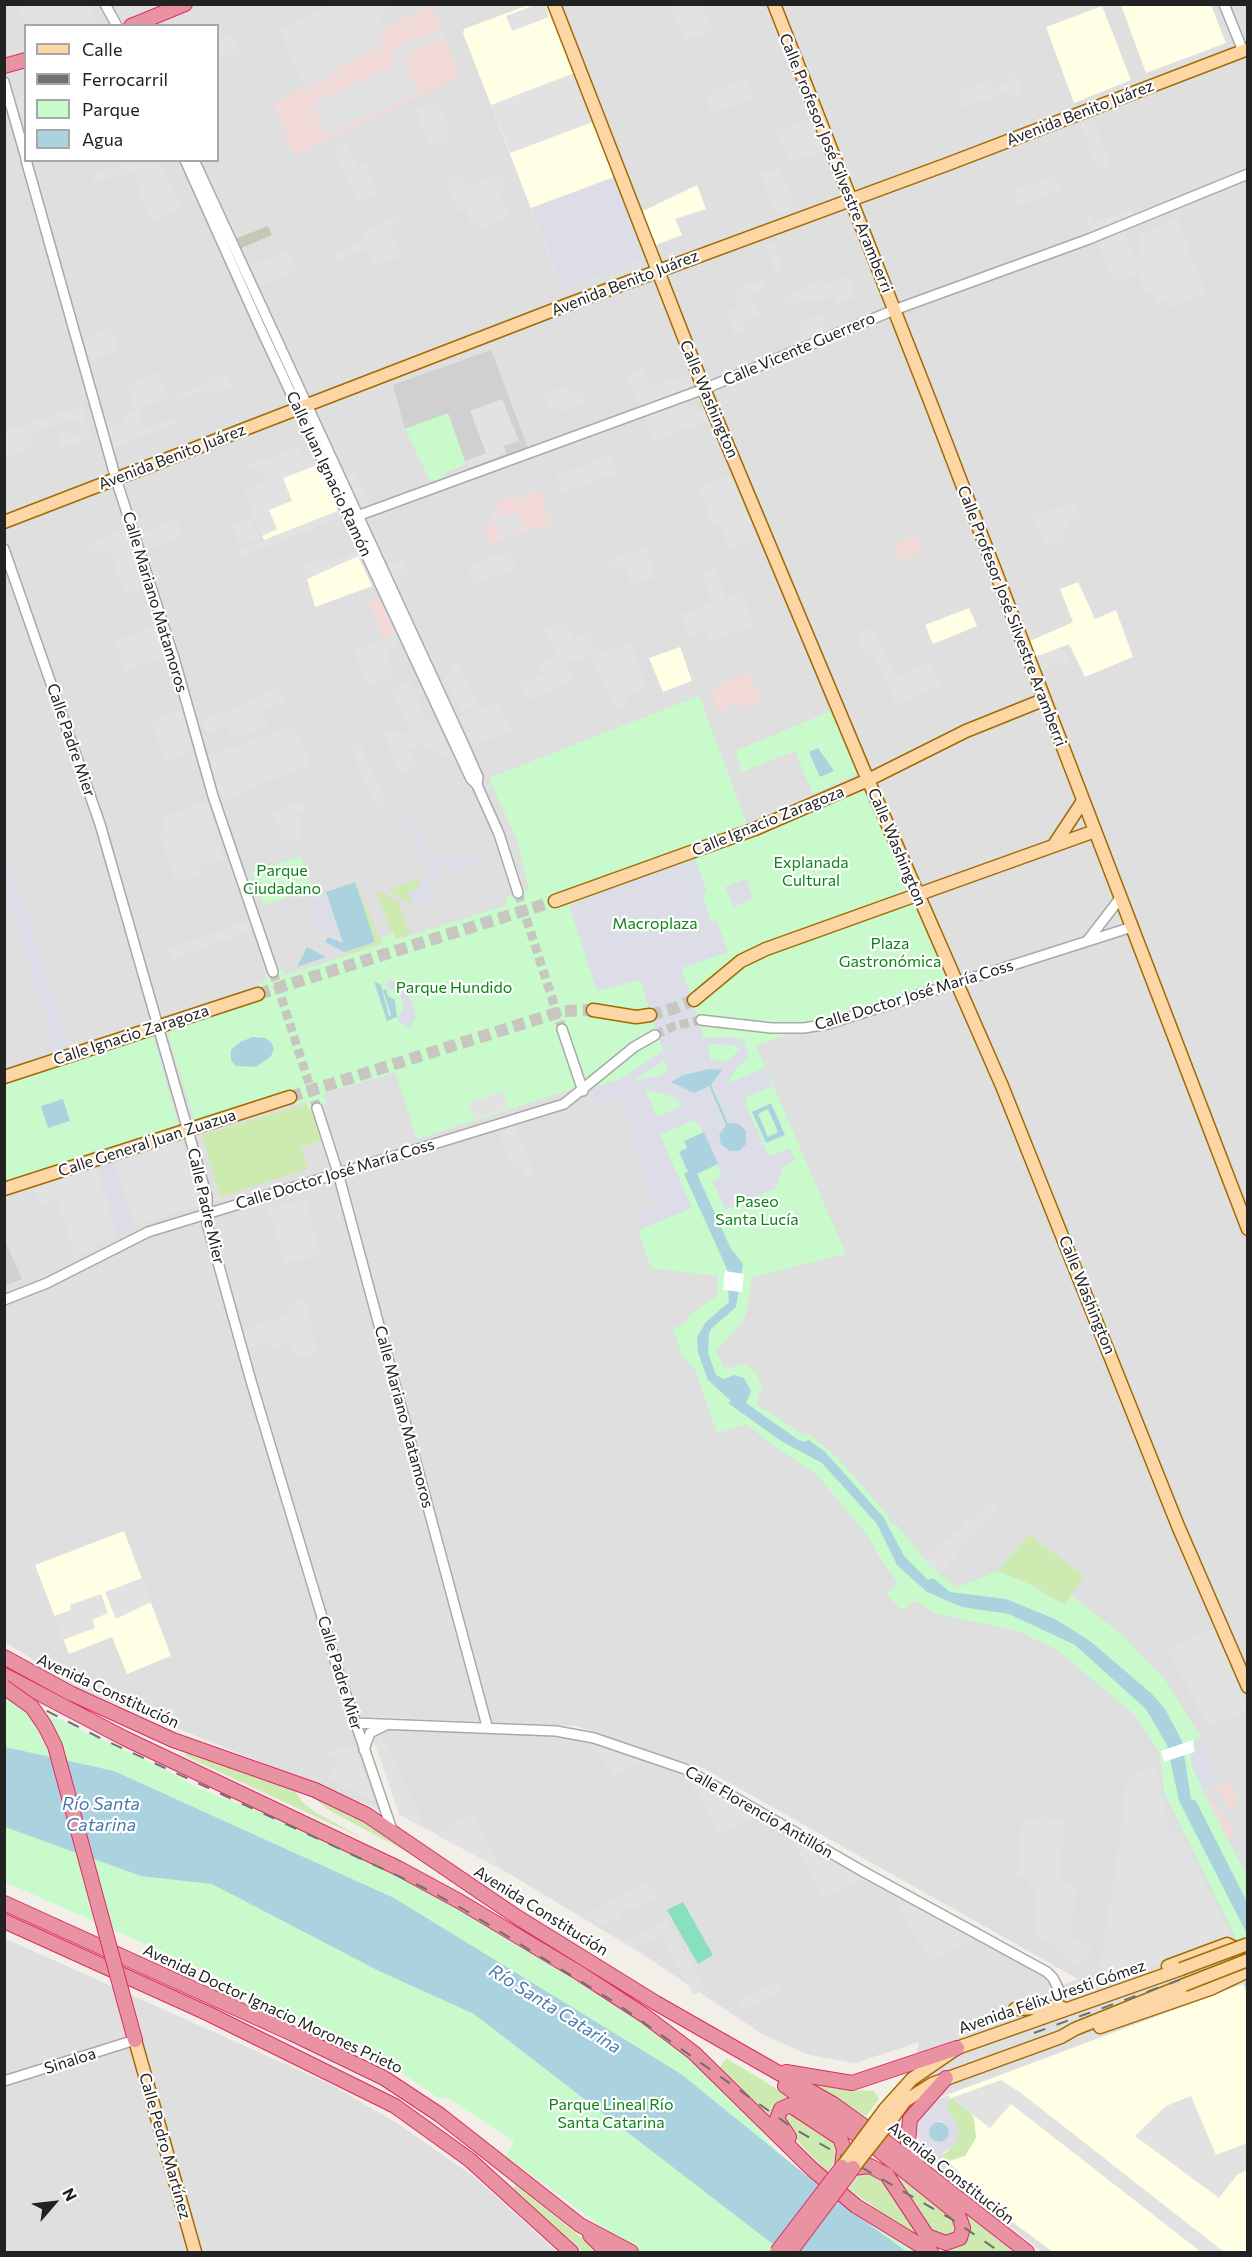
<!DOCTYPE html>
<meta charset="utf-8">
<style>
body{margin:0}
#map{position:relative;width:1252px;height:2257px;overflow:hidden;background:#f2efe9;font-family:Commissioner,sans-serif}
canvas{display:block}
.frame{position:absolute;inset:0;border:6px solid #222;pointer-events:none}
.legend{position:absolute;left:24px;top:24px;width:195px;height:138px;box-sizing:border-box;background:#fff;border:2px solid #a7a7a7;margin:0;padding:8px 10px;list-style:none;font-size:18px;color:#222}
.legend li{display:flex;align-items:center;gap:12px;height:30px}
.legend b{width:30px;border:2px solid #a7a7a7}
.north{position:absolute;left:24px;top:2173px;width:60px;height:60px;-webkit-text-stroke:4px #fff;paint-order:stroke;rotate:62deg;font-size:16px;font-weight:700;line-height:24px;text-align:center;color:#222}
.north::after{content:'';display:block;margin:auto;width:21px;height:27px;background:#222;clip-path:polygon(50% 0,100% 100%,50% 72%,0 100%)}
</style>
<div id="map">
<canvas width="1252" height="2257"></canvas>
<div class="frame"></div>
<ul class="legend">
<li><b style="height:8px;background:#fcd6a4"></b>Calle</li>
<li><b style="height:8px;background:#707070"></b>Ferrocarril</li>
<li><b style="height:16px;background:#c8facc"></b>Parque</li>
<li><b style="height:16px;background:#aad3df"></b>Agua</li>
</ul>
<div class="north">N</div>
</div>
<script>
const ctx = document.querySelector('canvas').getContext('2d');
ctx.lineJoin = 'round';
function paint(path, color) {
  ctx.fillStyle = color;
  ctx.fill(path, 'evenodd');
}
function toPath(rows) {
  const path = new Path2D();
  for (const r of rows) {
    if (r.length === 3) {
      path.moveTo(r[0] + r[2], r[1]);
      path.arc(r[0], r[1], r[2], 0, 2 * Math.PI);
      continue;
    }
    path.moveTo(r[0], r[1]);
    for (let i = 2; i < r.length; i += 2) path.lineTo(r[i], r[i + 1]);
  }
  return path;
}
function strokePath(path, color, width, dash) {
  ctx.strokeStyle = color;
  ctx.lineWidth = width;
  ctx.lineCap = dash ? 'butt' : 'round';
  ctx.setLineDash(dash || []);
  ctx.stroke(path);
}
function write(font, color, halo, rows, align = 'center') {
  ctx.font = font + ' Commissioner,sans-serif';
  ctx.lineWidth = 4.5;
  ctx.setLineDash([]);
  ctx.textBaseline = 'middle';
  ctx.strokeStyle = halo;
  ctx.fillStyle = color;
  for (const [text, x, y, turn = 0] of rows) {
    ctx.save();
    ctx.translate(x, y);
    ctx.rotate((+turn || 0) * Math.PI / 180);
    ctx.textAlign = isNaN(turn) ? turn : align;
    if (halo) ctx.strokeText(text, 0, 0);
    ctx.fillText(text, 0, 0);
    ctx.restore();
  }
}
const residential = toPath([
 [4,5,1247,5,1247,2252,1042,2252,898,2137,919,2042,855,2063,809,2055,762,2034,639,1952,503,1870,399,1814,373,1738,385,1729,568,1736,592,1741,676,1768,835,1862,1043,1974,1051,1983,1049,1990,1078,1979,703,1768,576,1726,348,1716,380,1810,79,1689,5,1642],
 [26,26,218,26,218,160,26,160],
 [4,1938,332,2085,400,2125,477,2179,557,2252,5,2252]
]);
const commercial = toPath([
 [432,5,460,76,294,156,273,102,337,72,339,66,382,46,379,37,387,33,385,27],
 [539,489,552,523,490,544,483,526,493,522,491,516,499,513,495,503,511,497,513,500],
 [915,535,923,552,900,561,893,544],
 [379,597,395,634,383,639,368,600],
 [749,673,761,701,743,709,739,702,719,711,711,689],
 [1230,1782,1239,1798,1231,1810,1216,1786],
 [1208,1791,1236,1837,1229,1840,1205,1793]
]);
const education = toPath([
 [528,5,549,5,646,259,563,291,463,33,464,29],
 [1121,5,1211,5,1226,43,1146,73],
 [1102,6,1131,80,1074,103,1046,27],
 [697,185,706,209,675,219,682,235,653,246,639,213],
 [319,464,338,511,264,540,245,493],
 [358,556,372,586,315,607,307,579],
 [1078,582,1095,619,1116,610,1133,657,1085,677,1069,644,1036,657,1030,641,1073,622,1060,589],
 [969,608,977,626,933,644,925,625],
 [680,647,692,681,663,692,649,658],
 [124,1531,171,1656,127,1674,112,1637,69,1654,35,1565],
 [1243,1984,1248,1996,1247,2252,1053,2252,926,2158,913,2141,914,2119,928,2102]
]);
const religious = toPath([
 [491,350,528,448,468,471,448,414,405,429,393,385],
 [4,1239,22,1279,5,1286,4,1286]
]);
const construction = toPath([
 [268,226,272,235,239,249,235,239]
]);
const grass = toPath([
 [418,879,421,881,416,890,413,888,408,894,413,906,388,890],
 [355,882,382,943,349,954,344,952,375,942],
 [383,891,399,903,410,934,395,939,377,894],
 [309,1103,321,1141,301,1147,308,1169,220,1197,202,1135],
 [1029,1534,1084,1576,1064,1605,1031,1585,998,1571],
 [186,1753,285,1784,296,1791,302,1802,315,1812,366,1840,185,1756],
 [311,1795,332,1801,375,1827,416,1857,327,1809],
 [726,2058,793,2099,778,2104,774,2108,772,2119,720,2067],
 [804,2080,850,2090,874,2091,879,2099,866,2116],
 [951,2098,968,2109,974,2118,976,2138,965,2156,946,2162,942,2155,949,2150,954,2119,947,2110,947,2102],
 [788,2111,836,2139,841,2151,827,2172,785,2128,784,2113],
 [874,2150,954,2215,958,2229,953,2237,930,2233],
 [863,2171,876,2173,890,2187,921,2241,848,2188],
 [516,2185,599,2252,583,2252,513,2188],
 [964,2213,1013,2252,946,2251,959,2245]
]);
const park = toPath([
 [448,413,466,464,447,472,443,479,430,481,405,429],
 [699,696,752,837,866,790,946,980,829,1018,756,1046,846,1254,752,1277,747,1311,743,1321,716,1351,725,1369,743,1364,756,1372,762,1387,756,1404,805,1436,809,1434,837,1457,887,1514,892,1525,896,1524,925,1560,956,1588,998,1571,1031,1585,1064,1605,1071,1595,1121,1634,1164,1678,1201,1737,1194,1741,1201,1787,1247,1876,1247,1954,1237,1940,1165,1794,1159,1752,1134,1714,1056,1649,1018,1631,934,1613,915,1601,901,1610,887,1594,898,1583,879,1557,870,1538,816,1474,764,1439,747,1424,717,1433,695,1369,682,1356,673,1328,686,1324,690,1314,717,1296,718,1276,651,1268,638,1230,692,1208,634,1077,591,1088,572,1089,417,1139,395,1072,323,1094,326,1103,308,1109,306,1101,296,1104,291,1089,194,1120,167,1031,262,1001,258,984,266,981,265,975,282,969,285,975,383,944,381,938,393,933,396,940,507,905,506,897,529,890,518,842,489,778],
 [833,710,859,773,813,794,795,751,742,772,735,751],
 [300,856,312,889,264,905,252,873],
 [153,1036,178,1125,5,1184,4,1085],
 [4,1689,45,1713,166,1770,199,1789,265,1814,338,1847,400,1877,502,1931,667,2036,733,2094,786,2165,857,2217,916,2252,640,2251,615,2237,506,2156,514,2141,449,2099,437,2097,401,2072,209,1972,5,1882]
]);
const pitch = toPath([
 [683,1902,713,1955,698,1964,667,1910]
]);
const parking = toPath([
 [545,4,549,17,512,31,506,16,535,5],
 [18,5,87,5,98,24,26,25],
 [334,5,391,5,392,8,378,12,388,33,379,37,383,45,339,66,337,72,305,88,280,30],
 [678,5,703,5,713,30,684,41,671,8],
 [441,29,445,38,404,56,418,94,326,135,312,103,391,67,396,47],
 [232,33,240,52,218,62,218,39],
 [1014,70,1023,93,1010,98,1007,92,962,108,956,92,985,82,989,87,994,87,1009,81,1005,73],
 [574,73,593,122,510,153,491,105],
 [747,78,754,98,712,114,706,98,718,93,717,90],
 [25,95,25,138,13,99],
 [438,101,452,139,430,148,416,111],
 [810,119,822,151,790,163,778,133],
 [1093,119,1111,166,1098,171,1080,124],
 [346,142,357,166,365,163,377,193,357,202,333,148],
 [134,161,164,163,162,169,182,206,150,222,133,172,94,182,90,173,131,164],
 [780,167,795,208,776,215,761,174],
 [501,172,505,188,498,191,509,216,479,230,478,224,472,226,466,209,458,212,445,179,461,173,467,187],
 [1056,176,1061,190,1019,206,1013,191],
 [1131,208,1134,214,1091,231,1084,212,1089,210,1094,223],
 [399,215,403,223,389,229,402,256,375,267,368,249,335,262,332,253,364,241,361,232],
 [1177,217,1206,294,1170,308,1167,300,1156,304,1151,290,1145,293,1137,273,1114,282,1098,242,1125,231,1134,256,1142,252,1137,235],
 [773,242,782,268,775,272,764,246],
 [288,250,297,270,258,287,248,267],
 [848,276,856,297,837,305,833,297,814,303,811,298,788,307,783,296,825,280,828,284],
 [763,279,767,286,749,294,760,315,744,322,747,331,735,335,726,312,739,307,733,291],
 [821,314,828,332,802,343,796,324],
 [112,328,119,350,90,361,84,338],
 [643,368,651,387,690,373,696,386,639,407,627,375],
 [158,372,168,397,138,410,144,430,176,417,178,423,113,448,107,427,126,420,124,416,135,411,127,384],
 [226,372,232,387,213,395,210,388,179,400,175,394,209,385,206,379],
 [568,386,572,394,584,390,588,403,563,412,560,405,550,410,544,394],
 [502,399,519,441,504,446,506,454,468,468,465,461,486,453,470,411],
 [686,401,692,415,705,410,709,420,654,442,644,416],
 [82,406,92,439,62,447,56,432,66,431,69,436,74,436,80,432,78,421,74,418,34,433,32,447,5,457,5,431],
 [299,446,304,458,310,456,314,466,283,478,292,501,269,510,277,529,262,536,245,493,266,485,259,467,252,469,249,463,266,457,268,461],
 [610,455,617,473,562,493,555,476],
 [354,473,371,508,361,510,345,477],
 [731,475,758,539,729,550,719,522,712,524,698,488],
 [1073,501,1080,518,1067,524,1069,529,1062,532,1066,540,1046,548,1034,517],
 [338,511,341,518,240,557,238,551],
 [518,512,525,530,501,539,491,516,499,513,502,518],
 [175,517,183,535,147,550,143,533,171,522,171,519],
 [251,517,260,538,240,546,231,525],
 [126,528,148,585,125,594,109,551,93,556,88,544],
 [645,547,656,577,632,586,624,565,609,570,606,562],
 [509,551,516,569,475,584,467,566],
 [354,552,358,556,307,579,302,567,322,559,325,564],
 [403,561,408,572,391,580,385,565,392,562,394,565],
 [716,568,725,598,741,592,748,606,686,630,680,615,712,603,701,574],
 [748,607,755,624,711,642,705,632,688,638,686,632],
 [565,621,573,639,588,632,597,653,631,643,646,686,625,696,629,705,617,711,590,655,567,664,573,681,526,701,518,684,542,674,539,664,557,657,544,629],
 [159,625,170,656,125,671,115,641],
 [874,628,895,678,931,662,941,685,896,706,873,655,866,657,857,633],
 [395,634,398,644,386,651,396,675,368,687,354,650],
 [1062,647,1069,663,1060,667,1058,663,1042,670,1036,657],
 [457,663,478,705,463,712,444,676,453,672,449,666],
 [410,682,429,725,436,722,451,755,444,759,421,744,409,749,416,768,400,772,383,734,396,729,406,735,411,733,392,689],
 [280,688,284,702,263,710,268,725,232,739,227,726,206,733,202,719,250,704,249,700],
 [498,700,512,729,473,747,458,717],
 [182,710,193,752,165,761,151,720],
 [295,725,310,764,221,802,206,757],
 [360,743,387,804,376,808,350,747],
 [207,801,218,833,213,835,223,859,207,866,204,862,198,864,201,874,176,883,159,834,166,831,161,818],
 [302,801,305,809,297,813,303,837,284,845,273,813],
 [247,921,251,931,172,959,168,949],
 [503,1091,509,1108,474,1119,468,1103],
 [515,1124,535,1176,527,1179,522,1168,514,1171,498,1131],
 [181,1141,199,1205,135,1226,115,1163],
 [96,1168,117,1233,75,1257,57,1199,40,1204,35,1188],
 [306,1199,320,1255,284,1264,268,1208],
 [306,1300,317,1352,296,1359,291,1343,271,1349,269,1343,249,1349,244,1330,289,1314,286,1304],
 [990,1501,998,1508,940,1573,925,1560],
 [142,1578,151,1602,116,1619,105,1592],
 [101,1594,108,1613,92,1620,95,1628,63,1640,54,1616,71,1610,70,1605],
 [1215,1629,1247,1704,1247,1711,1207,1726,1168,1649],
 [380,1733,427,1830,399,1814,373,1738],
 [592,1741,647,1758,613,1777],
 [354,1745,375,1801,327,1778,337,1760,323,1753],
 [1157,1764,1169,1834,1181,1832,1233,1939,1217,1941,1097,1984,1121,1833,1127,1776],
 [685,1772,759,1815,719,1836],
 [471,1812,503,1870,436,1835],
 [1050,1814,1050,1820,1064,1819,1060,1881,1076,1886,1071,1937,1091,1947,1090,1958,1082,1958,1077,1966,1036,1934,1037,1889,1029,1886,1030,1878,1018,1875,1022,1822],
 [788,1833,866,1878,824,1900],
 [648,1881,659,1898,635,1911,624,1909,620,1912,619,1918,604,1926,586,1915],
 [892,1893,974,1938,930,1962],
 [667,1919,705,1989,694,1995,661,1936,637,1950,623,1942],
 [776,1982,781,1992,743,2013,737,2003],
 [1001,2080,1021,2093,1224,2252,1201,2252,1011,2104,990,2128,951,2098],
 [1191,2096,1216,2155,1247,2143,1247,2170,1237,2175,1219,2198,1135,2136,1166,2106]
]);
const plaza = toPath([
 [614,177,646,259,563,291,531,208],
 [417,820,433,859,450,853,454,862,477,852,481,862,473,864,466,874,462,871,460,875,443,866,435,882,437,884,429,895,433,899,426,909,419,904,413,906,408,894,415,892,424,877,431,874,425,856,420,858,414,849,418,841,416,832,405,823],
 [5,845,70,1047,57,1051,5,892],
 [694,857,707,892,702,895,712,923,717,922,728,952,682,968,704,1038,726,1037,743,1039,749,1057,736,1068,728,1084,764,1068,772,1086,747,1097,745,1103,767,1153,773,1155,790,1148,795,1160,784,1166,776,1188,725,1210,713,1181,720,1178,721,1173,699,1124,693,1120,660,1135,692,1208,638,1230,632,1212,653,1205,618,1097,596,1104,591,1088,619,1080,663,1051,640,980,597,991,569,905],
 [717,1044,730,1045,741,1048,728,1061,711,1060,707,1045],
 [664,1061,668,1071,658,1076,634,1080],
 [709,1069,711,1085,729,1124,720,1131,726,1125,709,1086,684,1075],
 [645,1090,671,1096,678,1100,680,1107,657,1117],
 [746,879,753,899,733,907,725,887],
 [324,887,337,927,333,935,306,922],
 [389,978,407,988,416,1016,410,1028,399,1022,398,1018,404,1007,400,995,385,986],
 [113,1159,134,1227,119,1236,97,1164],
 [1205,1749,1217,1781,1203,1787,1193,1770,1190,1754],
 [950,2095,947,2110,958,2124,959,2136,954,2146,943,2153,942,2157,960,2173,955,2179,926,2155,917,2136,918,2118,928,2102],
 [940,2121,946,2124,939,2142,933,2140,929,2131,931,2125]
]);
const water = toPath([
 [818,748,834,771,820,777,809,752],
 [355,882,375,942,344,952,325,942,328,937,343,943,326,892],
 [307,947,326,957,297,967],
 [374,981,381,985,389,1016,391,1015,383,990,386,989,388,996,395,1000,397,1017,387,1021],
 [253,1037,265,1038,271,1042,274,1049,271,1056,256,1067,236,1066,231,1060,231,1050,240,1042],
 [709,1069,722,1070,711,1085,728,1123,739,1124,746,1131,746,1144,739,1151,730,1151,721,1144,719,1135,726,1125,709,1086,694,1093,671,1082,684,1075],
 [63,1099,70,1121,48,1128,41,1106],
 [771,1103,785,1135,766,1143,752,1112],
 [768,1109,778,1132,768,1137,758,1114],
 [704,1132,718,1164,697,1174,730,1247,743,1264,736,1307,711,1329,709,1334,708,1353,716,1375,724,1379,734,1375,744,1378,751,1391,746,1403,797,1439,804,1442,809,1440,825,1452,884,1518,904,1556,928,1580,933,1578,950,1592,1006,1599,1055,1619,1090,1641,1152,1694,1165,1709,1182,1741,1191,1799,1196,1801,1247,1902,1247,1934,1179,1801,1167,1745,1146,1709,1075,1645,1009,1614,962,1607,927,1592,897,1565,877,1524,822,1463,781,1441,728,1403,731,1401,708,1380,698,1352,697,1337,706,1322,729,1302,727,1269,684,1174,688,1172,679,1152,687,1148,684,1141],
 [5,1747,114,1771,394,1898,681,2074,839,2202,907,2252,783,2252,474,2014,379,1971,212,1884,141,1876,5,1827],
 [939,2132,10]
]);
const pier = toPath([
 [725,1271,744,1274,742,1292,723,1290],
 [1193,1740,1194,1752,1164,1762,1161,1751]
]);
const minorTunnel = toPath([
 [518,893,562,1029],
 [273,972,317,1108],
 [655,1035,674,1026,701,1020]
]);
const majorTunnel = toPath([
 [258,994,555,901],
 [650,1015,675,1008,694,1000],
 [290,1097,563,1011,593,1010]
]);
const minor = toPath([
 [105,4,117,26],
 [1224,4,1243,51],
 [4,82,26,158],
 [26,160,116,479,174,658,213,796,273,972],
 [185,160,259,325,471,779,477,785,499,834,518,893],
 [194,160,463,743,478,777,477,785],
 [349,519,704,389,894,310,1089,239,1248,174],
 [4,549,100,824,207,1197,207,1223,251,1381,340,1677,392,1830],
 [1088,940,1121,897],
 [701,1020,771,1028,804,1028,828,1024,1132,927],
 [562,1029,583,1091],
 [317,1108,338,1173,487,1726],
 [4,1300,47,1283,148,1232,564,1104,634,1047,655,1035],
 [355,1723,556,1731,594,1738,685,1769,864,1872,1047,1972,1053,1978,1059,1990,1059,1997,1052,2010],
 [364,1750,370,1733,384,1726],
 [4,2081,135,2040]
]);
const major = toPath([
 [554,4,704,389,865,773,1002,1086,1178,1526,1248,1687],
 [774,4,930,401,1248,1229],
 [4,522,569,304,948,164,1248,49],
 [1054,845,1083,801],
 [555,901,755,829,868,780,966,731,1043,700],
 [694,1000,741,961,766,949,1095,831],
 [593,1010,636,1017,650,1015],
 [4,1077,258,994],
 [4,1189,290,1097],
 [1168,1966,1227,1944,1235,1948,1248,1970],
 [1015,2009,1061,2007],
 [1100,2027,1210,1989,1248,1971],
 [135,2040,195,2252],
 [885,2109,912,2079,957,2048,1181,1969],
 [894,2116,905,2101,932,2084,1061,2037,1075,2029,1184,1985]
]);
const highway = toPath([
 [131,26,185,4],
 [4,66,26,60],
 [4,1657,70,1693,173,1740,315,1790,367,1815,517,1917,656,2003,833,2104,889,2144,1027,2252],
 [4,1675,124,1738,398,1868,459,1901,581,1974,644,2015,694,2053,813,2170,856,2206,931,2252],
 [4,1903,293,2034,384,2078,440,2115,580,2225,631,2252],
 [4,1921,209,2014,395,2106,470,2160,571,2252],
 [124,2000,135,2040],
 [786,2072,852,2083,957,2048],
 [785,2086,876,2148,958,2214,963,2228,960,2238,946,2243,927,2236,887,2175,870,2166,853,2168],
 [789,2137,777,2119,781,2109,790,2105,840,2138,844,2149,842,2167],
 [917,2165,908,2143,910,2119,946,2078],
 [590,2235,607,2252]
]);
const rail = toPath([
 [4,1689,98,1737,422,1887,463,1909,616,2003,793,2128,953,2220,1000,2252],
 [1034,2033,1248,1955]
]);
const majorBridge = toPath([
 [1181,1969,1248,1944],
 [1184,1985,1248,1960],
 [842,2167,885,2109],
 [853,2168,894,2116]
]);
const highwayBridge = toPath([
 [4,1687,32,1707,45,1726,55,1746,124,2000],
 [777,2252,842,2167],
 [790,2252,853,2168]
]);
const streetNames = [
 ["Avenida Benito Juárez",1080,113,-21],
 ["Calle Profesor José Silvestre Aramberri",836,163,68],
 ["Avenida Benito Juárez",625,283,-21],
 ["Calle Vicente Guerrero",799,349,-23],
 ["Calle Washington",709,399,67],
 ["Avenida Benito Juárez",172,457,-21],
 ["Calle Juan Ignacio Ramón",329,474,65],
 ["Calle Mariano Matamoros",155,602,73],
 ["Calle Profesor José Silvestre Aramberri",1012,616,69],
 ["Calle Padre Mier",71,740,71],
 ["Calle Ignacio Zaragoza",768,821,-22],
 ["Calle Washington",897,847,67],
 ["Calle Doctor José María Coss",914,995,-17],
 ["Calle Ignacio Zaragoza",131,1035,-18],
 ["Calle General Juan Zuazua",147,1143,-18],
 ["Calle Doctor José María Coss",335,1174,-17],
 ["Calle Padre Mier",206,1206,77],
 ["Calle Washington",1087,1295,68],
 ["Calle Mariano Matamoros",404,1417,75],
 ["Calle Padre Mier",340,1673,73],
 ["Avenida Constitución",108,1691,25],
 ["Calle Florencio Antillón",759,1812,30],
 ["Avenida Constitución",541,1911,32],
 ["Avenida Félix Uresti Gómez",1052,1997,-19],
 ["Avenida Doctor Ignacio Morones Prieto",273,2009,25],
 ["Sinaloa",70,2061,-18],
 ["Calle Pedro Martínez",165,2146,74],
 ["Avenida Constitución",951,2173,38]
];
const parkNames = [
 ["Explanada",811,863],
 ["Cultural",811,881],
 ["Parque",282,871],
 ["Ciudadano",282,889],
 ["Macroplaza",655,924],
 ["Plaza",890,944],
 ["Gastronómica",890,962],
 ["Parque Hundido",454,988],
 ["Paseo",757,1202],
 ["Santa Lucía",757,1220],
 ["Parque Lineal Río",611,2105],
 ["Santa Catarina",611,2123]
];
const waterNames = [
 ["Río Santa",101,1804],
 ["Catarina",101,1825],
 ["Río Santa Catarina",555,2009,32]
];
paint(residential, '#e0dfdf');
paint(commercial, '#f2dad9');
paint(education, '#ffffe5');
paint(religious, '#d0d0d0');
paint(construction, '#c7c7b4');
paint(grass, '#cdebb0');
paint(park, '#c8facc');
paint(pitch, '#88e0be');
paint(parking, '#e2e2e2');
paint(plaza, '#dddde8');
paint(water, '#aad3df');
paint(pier, '#fff');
strokePath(minorTunnel, '#c8c6c1', 9, [9, 4.5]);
strokePath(majorTunnel, '#c8c6c1', 12, [12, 6]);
strokePath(minor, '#a9a9a9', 12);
strokePath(major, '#a06b00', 15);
strokePath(highway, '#dc2a67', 16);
strokePath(minor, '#fff', 9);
strokePath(major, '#fcd6a4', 12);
strokePath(highway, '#e892a2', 14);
strokePath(rail, '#707070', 2, [12, 12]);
strokePath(majorBridge, '#a06b00', 15, []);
strokePath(highwayBridge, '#dc2a67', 16, []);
strokePath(majorBridge, '#fcd6a4', 12);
strokePath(highwayBridge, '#e892a2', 14);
write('16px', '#222', '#fff', streetNames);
write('16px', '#0c8416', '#fff', parkNames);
write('italic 18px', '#4a7aab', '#fff', waterNames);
</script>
